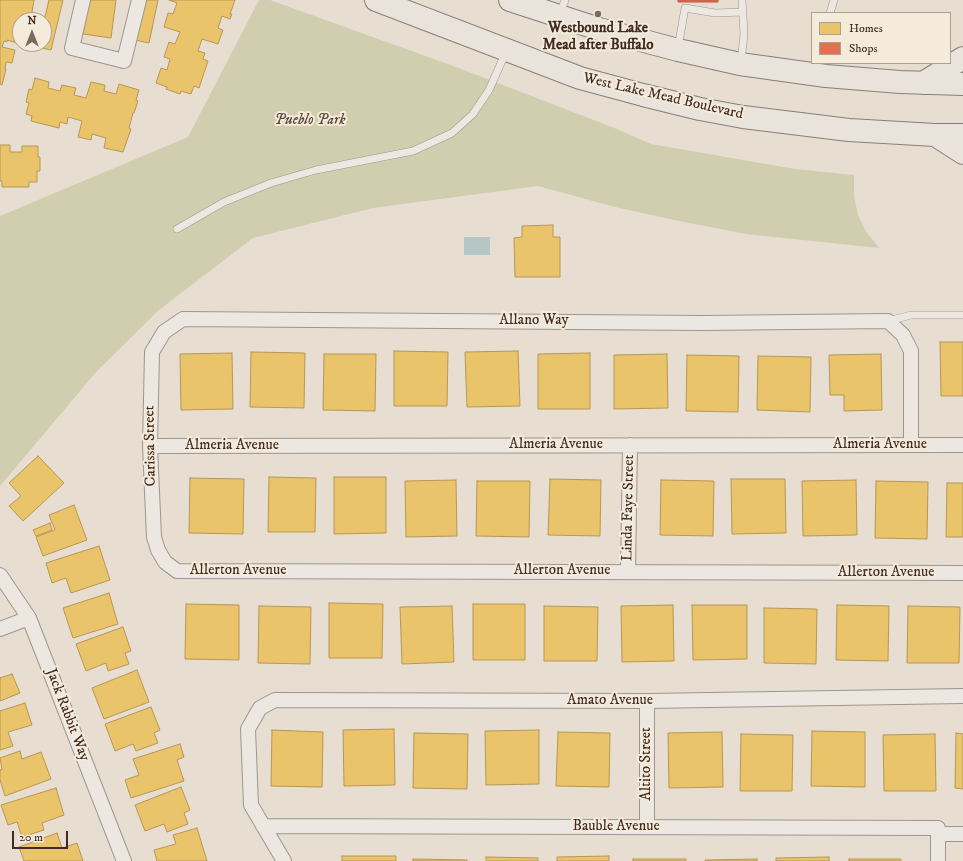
<!DOCTYPE html>
<style>
body{margin:0}
#map{position:relative;width:963px;height:861px;overflow:hidden;background:#e7ded1;font-family:"IM FELL DW Pica",serif}
canvas{display:block}
.legend{position:absolute;left:811px;top:12px;width:140px;height:52px;box-sizing:border-box;background:#f5ebdb;border:1px solid #ad9f92;margin:0;padding:5px 7px;list-style:none;font-size:12px;color:#412c25}
.legend li{display:flex;align-items:center;gap:8px;height:20px}
.legend b{width:20px;border:1px solid #ad9f92}
.north{position:absolute;left:12px;top:12px;width:40px;height:40px;box-sizing:border-box;background:#f5ebdb;border:1px solid #ad9f92;border-radius:50%;rotate:0deg;font-size:11px;font-weight:700;line-height:16px;text-align:center;color:#412c25}
.north::after{content:'';display:block;margin:auto;width:14px;height:18px;background:#7b6a61;clip-path:polygon(50% 0,100% 100%,50% 72%,0 100%)}
.scale{position:absolute;left:12px;top:831px;width:56px;height:18px;box-sizing:border-box;border:2px solid #412c25;border-top:0;padding-left:5px;font-size:12px;line-height:14px;white-space:nowrap;color:#412c25;-webkit-text-stroke:3px #f5ebdb;paint-order:stroke}
</style>
<div id="map">
<canvas width="963" height="861"></canvas>
<ul class="legend">
<li><b style="height:11px;background:#e9c46a"></b>Homes</li>
<li><b style="height:11px;background:#e76f51"></b>Shops</li>
</ul>
<div class="north">N</div>
<div class="scale">20 m</div>
</div>
<script>
const ctx = document.querySelector('canvas').getContext('2d');
ctx.lineJoin = 'round';
function paint(path, color) {
  ctx.fillStyle = color;
  ctx.fill(path, 'evenodd');
}
function toPath(rows) {
  const path = new Path2D();
  for (const r of rows) {
    path.moveTo(r[0], r[1]);
    for (let i = 2; i < r.length; i += 2) path.lineTo(r[i], r[i + 1]);
  }
  return path;
}
function strokePath(path, color, width, dash) {
  ctx.strokeStyle = color;
  ctx.lineWidth = width;
  ctx.lineCap = dash ? 'butt' : 'round';
  ctx.setLineDash(dash || []);
  ctx.stroke(path);
}
function write(font, color, halo, rows, align = 'center') {
  ctx.font = font + ' "IM FELL DW Pica",serif';
  ctx.lineWidth = 4;
  ctx.setLineDash([]);
  ctx.textBaseline = 'middle';
  ctx.strokeStyle = halo;
  ctx.fillStyle = color;
  for (const [text, x, y, turn = 0] of rows) {
    ctx.save();
    ctx.translate(x, y);
    ctx.rotate((+turn || 0) * Math.PI / 180);
    ctx.textAlign = isNaN(turn) ? turn : align;
    if (halo) ctx.strokeText(text, 0, 0);
    ctx.fillText(text, 0, 0);
    ctx.restore();
  }
}
const green = toPath([
 [259,0,270,0,456,67,612,127,651,144,795,169,854,175,854,196,858,215,865,230,879,248,746,234,679,221,615,207,538,186,373,208,253,238,159,310,97,371,0,486,0,216,188,137]
]);
const water = toPath([
 [464,237,490,237,490,255,464,255]
]);
const homes = toPath([
 [0,0,34,0,31,18,21,16,18,29,20,29,20,44,7,40,7,42,4,41,2,47,15,50,12,63,6,62,5,69,6,69,2,85,0,84,0,0],
 [49,0,63,0,51,50,37,47,38,44,44,44,44,21,49,0],
 [88,0,116,0,111,38,83,34,88,0],
 [144,0,158,0,149,43,135,40,144,0],
 [169,0,235,0,230,14,232,14,230,19,222,16,218,28,223,30,218,44,202,39,198,51,205,53,203,59,208,61,199,88,194,86,191,94,181,91,180,94,166,89,167,87,156,83,161,68,167,70,170,59,164,57,169,42,175,44,180,32,164,27,168,13,173,14,177,3,169,0],
 [35,78,49,82,48,88,60,91,62,85,76,88,74,95,86,98,91,82,105,85,104,91,116,94,119,84,139,90,136,100,138,101,134,113,133,113,129,128,131,129,123,152,104,148,106,138,92,134,91,140,78,137,82,121,68,117,67,124,60,122,59,128,31,121,32,116,26,114,29,103,26,102,29,89,32,90,35,78],
 [0,145,10,145,10,152,22,152,22,146,38,146,38,157,40,157,40,171,37,171,37,182,29,182,29,187,2,187,2,181,0,181,0,145],
 [553,225,553,237,560,237,560,277,515,277,514,238,522,237,522,226,553,225],
 [940,342,963,342,963,396,941,396,940,342],
 [394,351,448,352,447,406,394,406,394,351],
 [518,351,520,406,467,407,465,352,518,351],
 [251,352,305,353,304,408,250,407,251,352],
 [232,353,233,409,181,410,180,354,232,353],
 [590,353,590,409,538,409,538,354,590,353],
 [324,354,376,354,375,411,323,410,324,354],
 [667,354,668,408,614,409,614,355,667,354],
 [881,354,882,410,844,411,844,395,830,395,829,355,881,354],
 [687,355,739,356,738,412,686,411,687,355],
 [758,356,811,357,810,412,757,410,758,356],
 [38,456,64,483,23,521,9,506,21,496,9,483,38,456],
 [269,477,316,478,315,532,268,532,269,477],
 [334,477,386,477,386,533,334,534,334,477],
 [190,478,244,479,243,534,189,533,190,478],
 [550,479,601,480,600,536,548,535,550,479],
 [731,479,785,479,786,533,732,534,731,479],
 [456,480,457,536,406,537,405,481,456,480],
 [661,480,714,481,713,536,660,535,661,480],
 [856,480,857,535,803,536,802,481,856,480],
 [477,481,530,481,529,537,476,536,477,481],
 [876,481,928,482,927,539,875,538,876,481],
 [947,483,963,483,963,537,946,537,947,483],
 [74,505,87,540,43,556,36,537,55,530,49,515,74,505],
 [50,523,52,530,36,536,33,530,50,523],
 [99,546,110,580,71,593,66,578,52,583,46,563,99,546],
 [109,593,118,624,73,638,63,608,109,593],
 [329,603,383,604,382,658,329,658,329,603],
 [186,604,239,605,239,660,185,659,186,604],
 [473,604,525,604,525,660,473,660,473,604],
 [673,605,674,661,622,662,621,606,673,605],
 [692,605,747,605,747,659,693,660,692,605],
 [837,605,889,606,888,661,836,660,837,605],
 [259,606,311,607,310,664,258,663,259,606],
 [452,606,454,662,402,664,400,607,452,606],
 [544,606,598,607,597,661,544,661,544,606],
 [908,606,960,607,959,663,907,663,908,606],
 [764,608,817,609,816,664,764,663,764,608],
 [123,627,131,651,125,653,129,664,108,671,106,663,86,671,76,644,123,627],
 [137,670,149,702,104,719,92,688,137,670],
 [12,674,20,693,0,701,0,677,0,678,12,674],
 [25,703,32,725,8,732,13,746,0,750,0,711,25,703],
 [151,707,160,730,154,733,158,743,136,751,133,744,115,751,105,724,151,707],
 [394,729,395,785,344,786,343,730,394,729],
 [272,730,323,732,322,787,271,786,272,730],
 [539,730,539,784,486,785,485,731,539,730],
 [812,731,865,732,865,787,811,786,812,731],
 [558,732,610,733,609,787,556,786,558,732],
 [722,732,723,787,669,788,668,733,722,732],
 [414,733,468,734,467,789,413,788,414,733],
 [956,733,963,734,963,789,955,788,956,733],
 [741,734,793,735,792,791,740,791,741,734],
 [935,734,936,791,884,791,883,735,935,734],
 [180,744,184,757,177,760,184,781,131,798,125,780,139,775,133,759,180,744],
 [20,751,22,759,41,752,51,779,5,796,0,780,0,770,2,769,0,758,20,751],
 [181,787,190,810,184,813,188,824,167,832,164,824,145,831,135,805,181,787],
 [56,788,64,815,42,823,44,830,22,837,17,822,8,825,1,805,56,788],
 [197,828,207,861,157,861,154,850,176,844,173,835,197,828],
 [57,833,62,848,77,843,83,861,24,861,19,847,57,833],
 [342,856,396,856,396,861,342,861,342,856],
 [609,856,609,861,557,861,557,857,609,856],
 [486,857,538,858,538,861,486,861,486,857],
 [829,857,829,861,776,861,776,858,829,857],
 [413,859,467,860,467,861,413,861,413,859],
 [633,859,686,859,686,861,633,861,633,859],
 [757,859,757,861,705,861,705,860,757,859],
 [849,859,901,859,901,861,849,861,849,859]
]);
const shops = toPath([
 [678,0,718,0,718,2,678,2,678,0]
]);
const lane = toPath([
 [830,13,834,0],
 [560,14,565,0],
 [678,48,685,8,715,13,743,12],
 [741,62,744,34,742,0],
 [177,229,224,202,271,183,316,170,413,151,452,133,473,114,489,90,506,52],
 [888,321,911,315,963,315]
]);
const street = toPath([
 [83,0,72,48,124,61,139,0],
 [911,445,911,351,903,335,888,321,703,323,183,319,164,332,152,352,150,446,154,537,158,550,165,562,177,571,963,573],
 [150,446,963,445],
 [628,571,630,445],
 [0,575,29,618,124,861],
 [0,629,29,618],
 [263,826,938,828,938,861],
 [647,827,647,701],
 [938,834,963,834],
 [284,861,251,805,248,729,260,708,275,700,647,701,963,696]
]);
const primary = toPath([
 [376,0,580,78,643,95,700,109,743,117,849,130,935,135,963,135],
 [510,0,599,29,678,50,740,64,826,76,900,82,963,84],
 [923,83,963,58],
 [935,135,963,153]
]);
const markers = [
 [598,14,4,"#7b6a61"]
];
const poiNames = [
 ["Westbound Lake",598,29],
 ["Mead after Buffalo",598,46]
];
const streetNames = [
 ["West Lake Mead Boulevard",663,97,13],
 ["Allano Way",534,321],
 ["Almeria Avenue",556,445],
 ["Almeria Avenue",880,445],
 ["Carissa Street",151,446,-91],
 ["Almeria Avenue",232,446],
 ["Linda Faye Street",629,508,-89],
 ["Allerton Avenue",238,571],
 ["Allerton Avenue",562,571],
 ["Allerton Avenue",886,573],
 ["Amato Avenue",610,701],
 ["Jack Rabbit Way",67,715,69],
 ["Altito Street",647,764,-90],
 ["Bauble Avenue",616,827]
];
const parkNames = [
 ["Pueblo Park",310,121]
];
paint(green, '#d0ceaf');
paint(water, '#b4c6c5');
paint(homes, '#e9c46a');
strokePath(homes, '#b79655', 1);
paint(shops, '#e76f51');
strokePath(shops, '#b55b44', 1);
strokePath(lane, '#9e968e', 8);
strokePath(street, '#9e968e', 16);
strokePath(primary, '#877f77', 24);
strokePath(lane, '#ece7e0', 7);
strokePath(street, '#ece7e0', 14);
strokePath(primary, '#e9e3db', 22);
for (const [x, y, r, color] of markers) {
  const dot = new Path2D();
  dot.arc(x, y, r, 0, 2 * Math.PI);
  ctx.fillStyle = color;
  ctx.fill(dot);
  strokePath(dot, '#f5ebdb', 1.5);
}
write('bold 15px', '#412c25', '#f5ebdb', poiNames);
write('15px', '#412c25', '#f5ebdb', streetNames);
write('italic 15px', '#5a4a3b', '#f5ebdb', parkNames);
</script>
